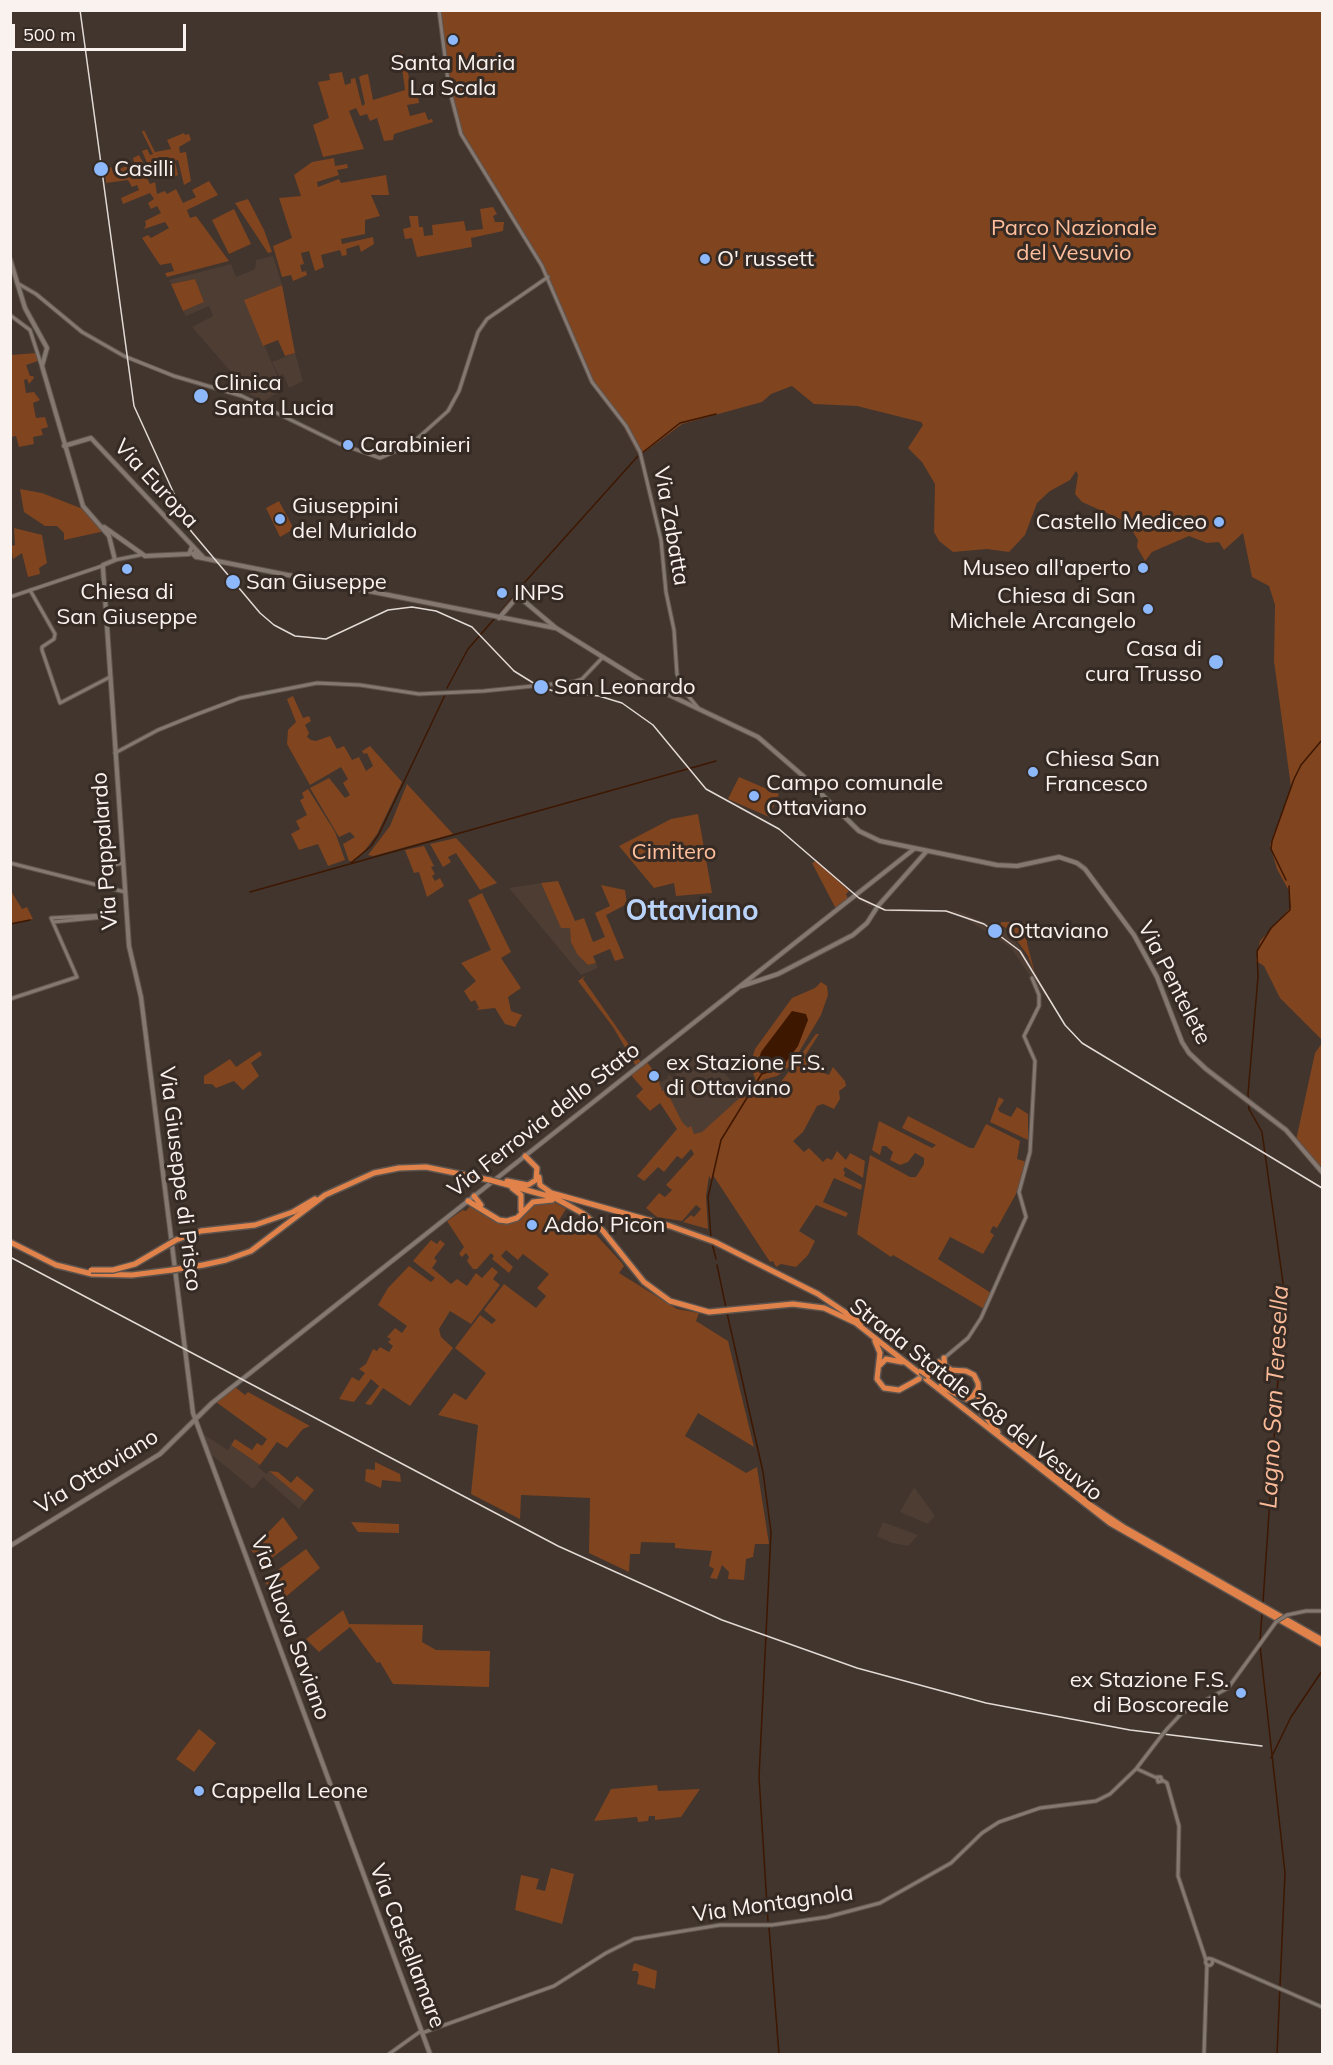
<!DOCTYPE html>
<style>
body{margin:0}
#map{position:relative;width:1333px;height:2065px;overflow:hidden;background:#41352e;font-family:Mulish,sans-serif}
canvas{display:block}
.frame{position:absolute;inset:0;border:12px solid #faf2ee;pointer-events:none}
.scale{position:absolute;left:12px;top:24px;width:174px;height:27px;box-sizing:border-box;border:3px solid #faf2ee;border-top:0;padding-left:8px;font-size:18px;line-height:21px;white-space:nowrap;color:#faf2ee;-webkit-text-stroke:4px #362b24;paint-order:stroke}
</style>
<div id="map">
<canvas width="1333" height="2065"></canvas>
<div class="frame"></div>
<div class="scale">500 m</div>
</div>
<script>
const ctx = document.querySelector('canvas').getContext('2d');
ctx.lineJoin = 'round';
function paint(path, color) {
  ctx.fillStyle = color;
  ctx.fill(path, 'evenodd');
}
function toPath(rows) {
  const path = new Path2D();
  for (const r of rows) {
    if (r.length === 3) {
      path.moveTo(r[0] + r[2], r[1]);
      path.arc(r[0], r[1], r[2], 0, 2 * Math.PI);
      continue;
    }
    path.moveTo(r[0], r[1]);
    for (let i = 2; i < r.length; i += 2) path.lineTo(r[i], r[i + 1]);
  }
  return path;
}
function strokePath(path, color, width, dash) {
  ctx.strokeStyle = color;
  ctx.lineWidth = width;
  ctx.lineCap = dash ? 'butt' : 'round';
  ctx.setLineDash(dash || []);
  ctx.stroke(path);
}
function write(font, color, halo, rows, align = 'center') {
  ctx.font = font + ' Mulish,sans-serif';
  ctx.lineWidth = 6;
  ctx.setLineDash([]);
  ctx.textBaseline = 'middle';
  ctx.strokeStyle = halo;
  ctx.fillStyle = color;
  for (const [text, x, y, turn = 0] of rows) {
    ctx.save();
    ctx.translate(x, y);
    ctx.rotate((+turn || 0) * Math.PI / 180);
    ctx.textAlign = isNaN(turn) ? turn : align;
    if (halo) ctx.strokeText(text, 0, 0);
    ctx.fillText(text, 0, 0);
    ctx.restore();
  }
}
const built = toPath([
 [273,256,282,285,245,300,283,389,264,401,251,395,192,327,213,316,209,306,186,316,183,311,204,302,195,279,171,284,169,280,231,264,236,277,255,269,256,260],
 [295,353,303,381,289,388,283,374,279,376,272,362],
 [541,883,561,927,570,928,573,947,577,954,588,965,596,963,598,968,581,975,509,888],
 [858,896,885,909,957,911,991,925,992,923,1001,929,1003,926,1027,957,1048,996,1043,994,1010,947,958,914,944,911,891,912,869,906,855,898],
 [700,1052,706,1054,744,1094,712,1124,709,1175,638,1069,644,1064,649,1072,653,1070,650,1074,654,1080,658,1078,661,1082,668,1078,668,1074,673,1077],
 [200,1432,228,1450,231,1445,260,1465,258,1467,266,1474,269,1471,305,1501,299,1509,263,1477,253,1489,207,1451],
 [914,1487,935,1516,928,1524,900,1512],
 [883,1522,918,1535,908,1546,892,1543,877,1536]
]);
const green = toPath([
 [438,11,1322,11,1322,1040,1280,998,1264,966,1256,961,1260,941,1291,907,1289,891,1277,869,1270,845,1291,787,1274,661,1275,605,1269,586,1252,577,1243,533,1224,550,1219,542,1207,543,1189,536,1152,552,1145,561,1137,547,1138,540,1127,522,1082,502,1075,494,1078,475,1076,471,1070,480,1050,491,1037,503,1025,535,1009,552,987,549,953,552,939,541,934,532,935,484,922,462,908,448,923,425,921,422,857,406,814,404,792,386,771,394,762,402,682,424,639,456,621,422,590,380,569,327,534,254,462,139,452,110],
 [403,52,412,90,417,90,419,103,407,105,410,116,425,112,428,120,432,119,433,122,394,134,393,140,384,141,377,118,370,121,367,114,360,116,356,108,349,111,364,149,323,157,313,125,329,118,318,82,330,80,329,74,342,72,345,85,351,83,351,79,355,78,362,106,365,104,359,77,363,75,368,74,373,100,405,90,400,53],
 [144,130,155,152,171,149,167,140,184,133,185,135,189,134,191,140,179,147,180,153,186,152,191,181,184,185,178,160,175,161,178,175,172,178,166,165,146,176,150,184,155,182,157,194,165,191,167,194,176,189,183,203,196,197,192,190,209,181,218,195,187,210,190,218,196,216,229,261,167,277,165,273,174,271,171,263,160,265,142,238,148,235,151,238,169,228,165,222,144,229,146,225,145,221,161,213,157,206,151,209,148,203,154,199,150,193,123,204,121,198,139,190,137,185,132,187,128,180,106,183,105,170,111,167,113,171,116,171,134,162,133,158,139,155,145,166,148,165,142,151,147,149,150,155,153,154,142,132],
 [334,158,335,166,347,164,348,168,337,170,339,175,317,182,318,187,339,179,341,183,386,175,389,195,371,195,380,216,365,220,365,234,341,239,342,244,373,237,374,244,361,252,359,245,346,249,347,255,342,256,340,250,321,255,324,267,315,271,309,251,301,253,304,264,300,265,302,272,306,271,307,275,293,281,291,275,282,277,273,246,292,238,279,198,301,196,294,175,312,162],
 [248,199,264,230,272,252,268,253,235,203],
 [493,207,497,214,493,216,495,222,504,222,503,231,471,238,472,247,417,257,412,238,405,239,403,229,411,227,409,216,418,216,419,227,423,227,424,236,433,235,432,225,464,221,466,231,483,229,480,209],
 [234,209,251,244,229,254,212,220],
 [195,279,204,302,183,311,171,284],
 [282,285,295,353,285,356,278,340,263,346,244,300],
 [36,353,38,361,26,365,30,376,33,376,34,378,29,384,27,379,24,380,26,393,34,392,40,400,33,403,36,418,45,417,48,427,41,429,43,435,33,437,34,444,19,447,16,436,11,437,11,355],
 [20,489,42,493,83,509,105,531,64,540,64,533,57,526,45,526,24,512],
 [279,501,294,529,280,537,266,508],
 [14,528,42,535,47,563,39,568,40,574,28,577,22,553,13,559,11,546,15,545],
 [293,696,303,718,309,716,311,721,305,725,309,733,307,737,311,740,316,741,330,736,337,749,344,746,352,760,359,757,366,771,373,766,367,753,364,754,362,751,370,746,402,782,377,834,363,853,352,861,349,861,343,844,355,837,350,832,339,837,310,788,329,778,345,798,350,795,343,783,348,779,341,767,310,785,287,744,288,730,296,722,287,699],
 [739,777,779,794,769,817,728,799],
 [407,784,453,834,373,856,368,855,390,826],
 [308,789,335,832,345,860,328,866,318,844,299,850,291,834,300,829,296,821,307,815,300,800,304,798,302,793],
 [698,814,712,893,676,896,674,883,654,888,619,846,671,819],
 [456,838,497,883,480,890,456,853,448,857,451,862,443,867,430,844],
 [424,846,434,866,431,867,435,874,432,876,435,881,440,878,444,886,427,897,419,872,414,873,405,850],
 [816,861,849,891,846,894,848,899,836,909,812,863],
 [558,881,575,921,584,918,593,942,605,937,595,913,610,906,601,885,625,890,627,904,606,915,624,958,615,961,610,949,593,956,596,963,588,965,577,954,571,942,570,928,561,928,541,883],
 [11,891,22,909,27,907,33,919,11,924],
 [482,893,511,952,501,958,521,988,508,997,511,1011,522,1015,515,1027,505,1024,495,1008,476,1010,479,1008,475,1000,471,1002,464,991,476,981,461,963,491,950,468,900],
 [1001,922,1026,922,1027,943,1035,974,1028,956,1011,932,1003,926,1000,927],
 [585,976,583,979,641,1062,636,1066,613,1027,578,981],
 [821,982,827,986,828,995,821,1015,799,1052,788,1068,777,1076,762,1080,756,1091,781,1082,816,1034,819,1034,805,1056,806,1059,811,1062,812,1055,820,1058,819,1071,829,1075,833,1067,845,1081,846,1086,839,1091,840,1099,834,1109,823,1104,817,1106,803,1132,793,1141,804,1152,809,1148,823,1162,827,1158,832,1160,837,1151,846,1160,850,1153,865,1161,863,1178,845,1167,843,1170,845,1172,844,1176,862,1185,861,1190,834,1178,823,1202,848,1213,846,1217,816,1205,799,1231,815,1241,808,1255,796,1267,781,1264,776,1267,773,1261,770,1262,713,1175,712,1181,709,1176,706,1196,708,1229,683,1222,691,1215,694,1217,701,1209,696,1205,682,1221,657,1217,646,1208,659,1193,665,1197,672,1190,666,1185,694,1154,691,1149,682,1159,677,1156,664,1172,658,1167,644,1181,637,1176,677,1129,660,1103,650,1111,636,1096,643,1089,631,1075,647,1062,653,1070,649,1073,654,1081,658,1079,662,1091,666,1090,682,1122,688,1128,691,1126,694,1134,702,1132,744,1094,745,1098,756,1081,750,1065,755,1049,792,998,815,988],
 [1322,1043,1322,1174,1295,1145,1315,1053],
 [260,1051,262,1055,251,1063,259,1076,243,1090,234,1081,216,1088,212,1084,204,1084,204,1076,230,1059,236,1067],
 [999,1097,1004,1100,998,1109,1000,1112,1011,1117,1017,1107,1028,1114,1028,1140,990,1122],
 [908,1116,970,1148,974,1148,986,1124,1020,1141,1017,1159,1027,1162,1026,1165,1016,1194,997,1228,993,1226,990,1232,994,1235,983,1254,950,1237,938,1259,991,1293,984,1309,893,1255,891,1257,857,1234,870,1155,910,1177,916,1177,924,1164,924,1158,915,1153,908,1162,900,1165,890,1160,893,1152,886,1146,882,1146,880,1155,872,1150,879,1121,932,1148,936,1145,902,1128],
 [552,1201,566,1209,554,1228,558,1230,570,1216,586,1224,622,1263,624,1266,619,1273,677,1309,699,1313,696,1321,728,1341,754,1447,698,1413,685,1436,746,1473,757,1467,769,1544,755,1544,753,1557,746,1559,744,1580,728,1579,729,1572,722,1565,717,1579,710,1578,714,1569,709,1566,712,1551,675,1548,675,1543,641,1542,640,1554,630,1554,629,1572,589,1553,590,1498,521,1495,520,1519,471,1494,478,1425,438,1415,454,1393,466,1400,486,1373,455,1348,480,1315,492,1324,496,1320,484,1310,504,1284,536,1308,546,1296,537,1288,549,1274,523,1254,518,1260,506,1250,501,1256,513,1267,509,1273,492,1259,494,1256,491,1253,477,1269,473,1269,467,1261,469,1257,466,1253,462,1257,459,1254,464,1247,447,1221,463,1210,466,1211,471,1205,495,1219,512,1222,536,1203],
 [431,1240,437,1244,440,1240,445,1244,434,1258,437,1261,432,1268,451,1284,457,1279,467,1286,476,1273,482,1278,492,1267,498,1272,493,1279,500,1285,471,1324,450,1311,439,1329,441,1337,453,1348,410,1406,383,1388,371,1405,365,1404,379,1386,371,1379,354,1402,339,1399,352,1377,359,1381,365,1373,359,1369,366,1364,373,1349,377,1351,380,1347,389,1352,393,1346,388,1342,391,1339,387,1337,395,1328,402,1333,407,1326,378,1305,388,1288,409,1266,431,1282,435,1278,413,1261],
 [235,1387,245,1395,248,1392,310,1426,303,1429,287,1448,277,1442,260,1465,231,1445,235,1439,252,1450,257,1443,262,1446,267,1439,216,1402],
 [375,1462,400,1474,401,1482,382,1480,381,1488,365,1481,366,1469,375,1470],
 [269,1471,278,1472,291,1483,297,1476,314,1490,305,1501],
 [283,1517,298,1538,264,1564,251,1550],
 [351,1522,399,1524,399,1533,358,1532],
 [306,1549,320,1568,282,1600,263,1581],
 [343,1610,349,1624,423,1625,422,1642,436,1650,490,1651,489,1687,393,1684,380,1662,377,1663,350,1627,319,1652,306,1639],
 [199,1729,216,1743,194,1772,176,1759],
 [657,1785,658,1791,700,1789,681,1817,655,1820,655,1816,649,1816,648,1821,638,1822,637,1817,594,1821,611,1789],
 [551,1868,574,1874,562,1924,515,1910,521,1875,539,1879,536,1889,545,1891],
 [634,1963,657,1971,655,1989,637,1984,639,1974,637,1971,632,1971]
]);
const water = toPath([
 [792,1011,806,1014,808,1020,798,1046,786,1062,773,1071,761,1075,759,1059,761,1052]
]);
const stream = toPath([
 [642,453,680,423,716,414],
 [516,592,638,456],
 [498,615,513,597],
 [447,688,468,649,495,618],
 [351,863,371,846,379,834,445,695],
 [1286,880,1271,849,1272,841,1294,779,1301,765,1322,740],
 [250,892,716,761],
 [10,924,30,920],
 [711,1238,708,1197,721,1140,761,1075],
 [712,1243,716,1259],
 [717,1265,726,1308],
 [727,1313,763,1472,771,1532,759,1777,768,1921],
 [1263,1602,1284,1290,1262,1132,1249,1109,1248,1094,1258,977,1257,951,1271,928,1290,910,1289,886],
 [1260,1641,1262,1613],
 [1260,1646,1285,1873,1277,2054],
 [1271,1758,1291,1717,1322,1671],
 [769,1927,779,2054]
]);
const tertiary = toPath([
 [439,10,449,88,461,134,542,266,592,382,626,426,640,452,661,540,666,592,674,630,677,674,685,692,699,709],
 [17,283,36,294,82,332,124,356,174,376,242,396,340,444,380,458,410,445,448,411,459,391,478,332,487,319,548,277],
 [10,315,30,330,41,364],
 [115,560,140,555],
 [30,590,55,634,54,639,42,647,42,650,60,703,110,677],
 [10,597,102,566],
 [195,715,240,698,317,683,360,685,419,694,484,691,573,682,582,679,603,657],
 [115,753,158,730,195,715],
 [10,863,125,892],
 [109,887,104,867,123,863],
 [53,922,104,917],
 [10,999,77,977,51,918,106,915],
 [943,1359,968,1338,981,1318,1026,1217,1019,1192,1030,1152,1035,1061,1024,1036,1039,1006,1039,995,1032,978],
 [932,1367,916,1379,919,1379,938,1363],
 [1287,1615,1306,1611,1322,1611],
 [1167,1729,1182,1713,1228,1688,1276,1622],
 [1137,1769,1157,1778],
 [1157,1777,1161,1777,1162,1781,1158,1782,1157,1777],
 [1162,1780,1167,1783,1179,1826,1178,1876,1206,1960],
 [1209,1962,3.5],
 [1212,1959,1322,2007],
 [422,2033,554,1986,606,1953,634,1939,720,1925,772,1925,827,1917,880,1903,951,1863,982,1833,999,1822,1040,1808,1096,1801,1110,1794,1136,1769,1159,1739],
 [389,2054,421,2031],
 [1204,2054,1207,1964]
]);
const secondary = toPath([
 [10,259,25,308,47,348,42,366,83,506,109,536,115,560,103,565,103,568,129,946,141,997,193,1413,430,2054],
 [64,446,91,438,203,557],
 [104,527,145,556,189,554,192,547],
 [196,552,198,554,196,557,193,554,196,552],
 [197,557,555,628],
 [499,618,518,596,556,628,648,685,758,737,802,775,859,831,880,841,997,865,1017,866,1059,857,1077,863,1085,869,1134,935,1157,977,1182,1042,1189,1053,1206,1069,1286,1130,1322,1172],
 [878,906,926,852],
 [742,986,778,974,853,935,867,923,876,909],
 [10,1546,160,1454,212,1403,914,849]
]);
const trunk = toPath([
 [539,1177,540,1185,550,1192],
 [507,1181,528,1185,536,1180,537,1168,525,1156],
 [501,1183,555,1198,584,1214,603,1231,644,1282,670,1301,709,1312,793,1304,824,1308,856,1323,919,1373],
 [512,1188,521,1195,521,1210],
 [548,1192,670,1226,715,1242,818,1294,861,1323],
 [474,1196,481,1205],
 [468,1201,499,1220,507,1221,517,1218,533,1202,552,1200],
 [293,1212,315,1199],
 [10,1242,56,1265,92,1274,132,1275,172,1270],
 [203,1265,226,1260,251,1251,325,1195,374,1173,399,1168,426,1167,490,1180],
 [875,1341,880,1353,877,1379,884,1388,899,1390,919,1379],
 [944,1358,945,1367],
 [939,1362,950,1369],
 [879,1366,886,1359,902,1362],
 [932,1369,966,1371,974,1375,978,1383,980,1410,998,1432],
 [926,1379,1110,1523,1322,1644],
 [941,1386,966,1399,973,1396,978,1388],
 [1014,1445,1089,1504,1125,1528,1322,1640]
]);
const rail = toPath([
 [80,10,134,406,191,531,260,613,274,625,295,636,326,639,388,610,412,607,436,611,472,627,514,671,535,684,553,691,599,696,622,703,653,725,706,789,779,829,859,898,885,910,946,911,984,924,1020,951,1065,1025,1082,1043,1322,1188],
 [10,1257,558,1546,722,1620,857,1668,986,1703,1130,1730,1262,1746]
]);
const tertiaryBridge = toPath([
 [1276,1622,1287,1615],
 [1159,1739,1167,1729]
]);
const trunkBridge = toPath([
 [490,1180,501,1183],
 [91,1270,113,1270,135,1264,176,1240,201,1231,255,1225,293,1212],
 [172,1270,203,1265],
 [921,1371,928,1376]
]);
const markers = [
 [453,40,6,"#8db9fc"],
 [101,169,8,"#8db9fc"],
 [705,259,6,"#8db9fc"],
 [201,396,8,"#8db9fc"],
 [348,445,6,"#8db9fc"],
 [280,519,6,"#8db9fc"],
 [1219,522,6,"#8db9fc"],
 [1143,568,6,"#8db9fc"],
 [127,569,6,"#8db9fc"],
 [233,582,8,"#8db9fc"],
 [502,593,6,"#8db9fc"],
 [1148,609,6,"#8db9fc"],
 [1216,662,8,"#8db9fc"],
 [541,687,8,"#8db9fc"],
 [1033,772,6,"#8db9fc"],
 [754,796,6,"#8db9fc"],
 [995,931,8,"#8db9fc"],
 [654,1076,6,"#8db9fc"],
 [532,1225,6,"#8db9fc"],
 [1241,1693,6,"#8db9fc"],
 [199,1791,6,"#8db9fc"]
];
const poiNames = [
 ["Santa Maria",453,63,"center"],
 ["La Scala",453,88,"center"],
 ["Casilli",114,169],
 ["O' russett",717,259],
 ["Clinica",214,383],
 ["Santa Lucia",214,408],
 ["Carabinieri",360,445],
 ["Giuseppini",292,506],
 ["del Murialdo",292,531],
 ["Castello Mediceo",1207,522,"right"],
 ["Museo all'aperto",1131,568,"right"],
 ["San Giuseppe",246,582],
 ["Chiesa di",127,592,"center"],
 ["San Giuseppe",127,617,"center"],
 ["INPS",514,593],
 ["Chiesa di San",1136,596,"right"],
 ["Michele Arcangelo",1136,621,"right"],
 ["Casa di",1202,649,"right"],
 ["cura Trusso",1202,674,"right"],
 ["San Leonardo",554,687],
 ["Chiesa San",1045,759],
 ["Francesco",1045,784],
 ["Campo comunale",766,783],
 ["Ottaviano",766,808],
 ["Ottaviano",1008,931],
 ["ex Stazione F.S.",666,1063],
 ["di Ottaviano",666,1088],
 ["Addo' Picon",544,1225],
 ["ex Stazione F.S.",1229,1680,"right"],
 ["di Boscoreale",1229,1705,"right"],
 ["Cappella Leone",211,1791]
];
const parkNames = [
 ["Parco Nazionale",1074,228],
 ["del Vesuvio",1074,253],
 ["Cimitero",674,852]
];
const streetNames = [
 ["Via Europa",156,484,47],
 ["Via Zabatta",671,526,80],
 ["Via Pappalardo",105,851,-94],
 ["Via Pentelete",1174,983,63],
 ["Via Ferrovia dello Stato",544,1120,-38],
 ["Via Giuseppe di Prisco",180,1179,83],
 ["Strada Statale 268 del Vesuvio",976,1400,38],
 ["Via Ottaviano",97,1472,-32],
 ["Via Nuova Saviano",290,1628,70],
 ["Via Montagnola",773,1904,-8],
 ["Via Castellamare",407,1946,69]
];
const waterNames = [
 ["Lagno San Teresella",1275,1397,-87]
];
const districtNames = [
 ["Ottaviano",692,912]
];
paint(built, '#4e3d33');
paint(green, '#80441f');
paint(water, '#3e1700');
strokePath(stream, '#3e1700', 1.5);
strokePath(tertiary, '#5e544e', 5);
strokePath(secondary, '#5e544e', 6);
strokePath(trunk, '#5e544e', 8);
strokePath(tertiary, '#857870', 3);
strokePath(secondary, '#857870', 4);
strokePath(trunk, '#e0824a', 5);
strokePath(rail, '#e3dad6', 1.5);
strokePath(tertiaryBridge, '#5e544e', 5, []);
strokePath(trunkBridge, '#5e544e', 8, []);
strokePath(tertiaryBridge, '#857870', 3);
strokePath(trunkBridge, '#e0824a', 5);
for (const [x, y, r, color] of markers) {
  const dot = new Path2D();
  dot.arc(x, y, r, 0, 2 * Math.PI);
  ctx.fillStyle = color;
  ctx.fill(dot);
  strokePath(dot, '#362b24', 2);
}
write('22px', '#faf2ee', '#362b24', poiNames, 'left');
write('22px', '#ffbf9c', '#362b24', parkNames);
write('22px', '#faf2ee', '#362b24', streetNames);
write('italic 24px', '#fbbb99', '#362b24', waterNames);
write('bold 28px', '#bad3f9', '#362b24', districtNames);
</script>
